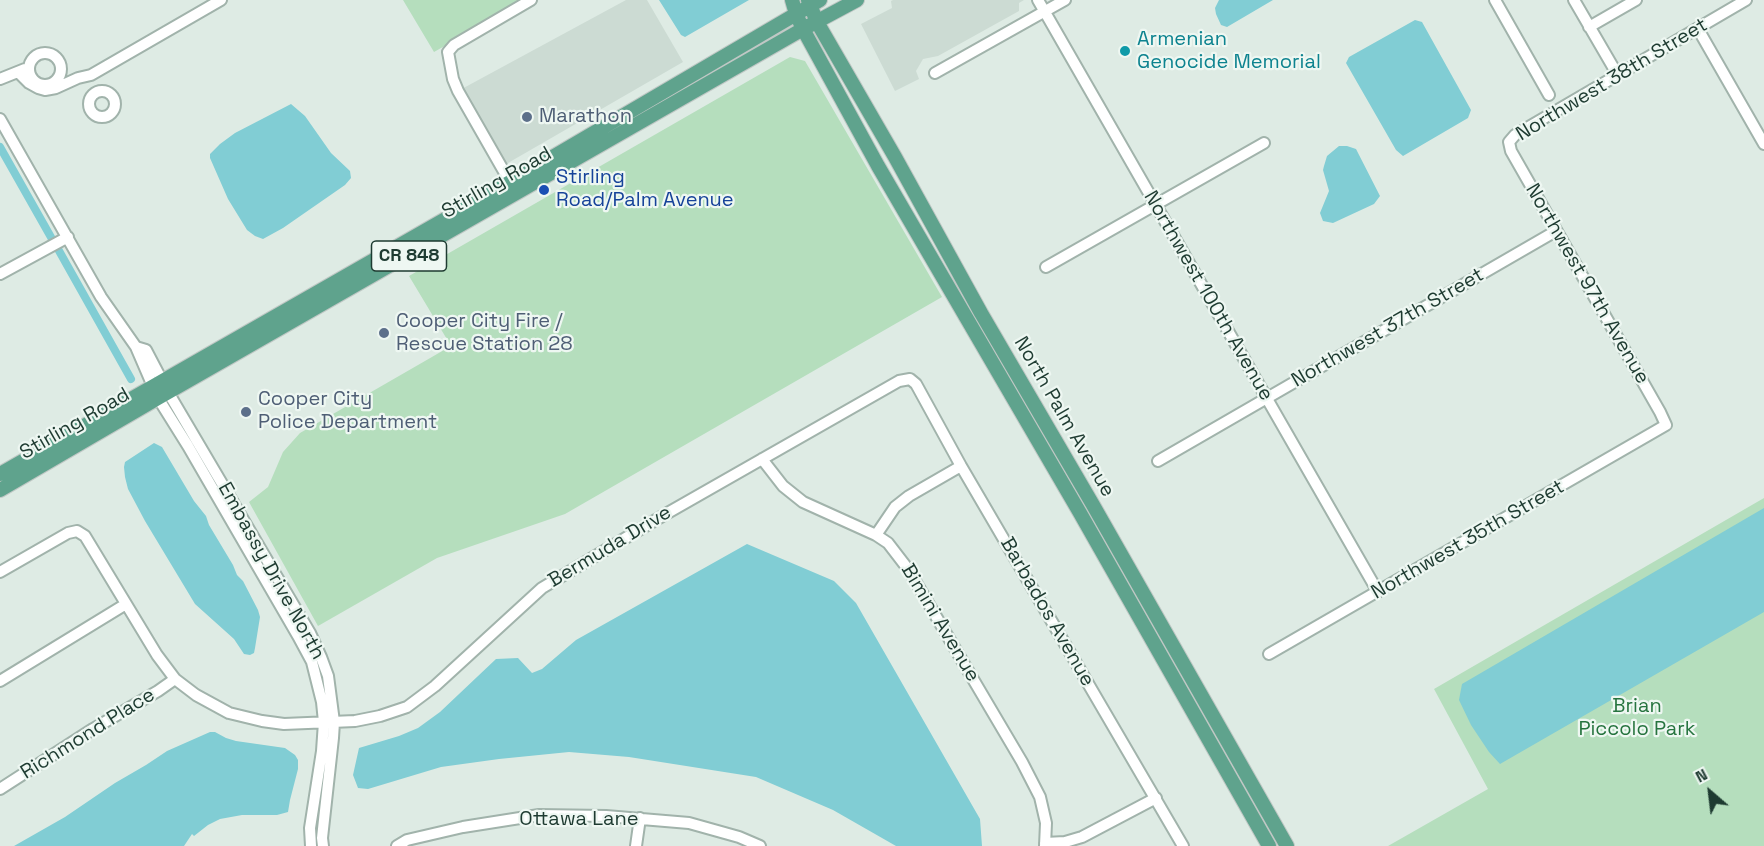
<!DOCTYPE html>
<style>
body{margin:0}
#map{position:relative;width:1764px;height:846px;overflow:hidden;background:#deebe4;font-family:"Space Grotesk",sans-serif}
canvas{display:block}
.north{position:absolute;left:1680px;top:762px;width:60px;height:60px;-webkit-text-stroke:4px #eef7f2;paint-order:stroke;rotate:332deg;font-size:16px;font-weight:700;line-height:24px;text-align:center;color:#1e3b31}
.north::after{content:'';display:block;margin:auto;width:21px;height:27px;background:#1e3b31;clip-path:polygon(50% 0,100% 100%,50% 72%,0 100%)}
</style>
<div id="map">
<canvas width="1764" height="846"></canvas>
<div class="north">N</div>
</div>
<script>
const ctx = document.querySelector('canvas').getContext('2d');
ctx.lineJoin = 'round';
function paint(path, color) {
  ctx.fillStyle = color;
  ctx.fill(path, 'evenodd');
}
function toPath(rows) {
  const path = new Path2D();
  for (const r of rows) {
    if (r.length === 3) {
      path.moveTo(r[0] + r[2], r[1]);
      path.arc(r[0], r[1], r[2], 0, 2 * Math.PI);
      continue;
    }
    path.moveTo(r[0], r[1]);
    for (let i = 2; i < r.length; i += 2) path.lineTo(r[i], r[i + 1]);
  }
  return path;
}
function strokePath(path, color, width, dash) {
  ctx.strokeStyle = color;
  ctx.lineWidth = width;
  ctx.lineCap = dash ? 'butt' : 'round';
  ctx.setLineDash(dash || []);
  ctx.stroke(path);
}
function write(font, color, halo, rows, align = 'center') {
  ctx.font = font + ' "Space Grotesk",sans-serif';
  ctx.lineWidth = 4.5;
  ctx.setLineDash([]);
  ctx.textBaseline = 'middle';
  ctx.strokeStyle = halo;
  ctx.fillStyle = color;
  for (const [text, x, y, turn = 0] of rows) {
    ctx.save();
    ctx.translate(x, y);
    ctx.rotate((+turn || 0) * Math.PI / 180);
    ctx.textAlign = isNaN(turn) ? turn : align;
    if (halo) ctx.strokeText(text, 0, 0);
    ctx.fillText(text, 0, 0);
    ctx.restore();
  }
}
const built = toPath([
 [626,0,647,0,683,62,501,167,458,91],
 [893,0,1024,0,1019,3,1019,11,938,56,923,59,916,71,919,79,895,91,861,24,892,8,891,1]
]);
const green = toPath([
 [403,0,526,0,434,52],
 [790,57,805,61,942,297,565,514,437,558,318,626,249,502,268,487,283,452,300,433,451,346,409,276],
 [1764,498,1764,846,1388,846,1488,789,1434,689]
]);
const water = toPath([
 [659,0,749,0,685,37,681,35],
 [1219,0,1273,0,1227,27,1221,25,1216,14,1215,8],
 [1415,20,1422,22,1471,110,1468,118,1403,156,1396,150,1346,63,1349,57],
 [291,104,305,116,331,153,350,171,351,178,345,185,283,228,263,239,255,236,247,230,228,199,210,158,210,154,220,144,235,133],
 [1339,146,1347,146,1356,149,1380,196,1374,204,1333,223,1323,221,1320,213,1329,191,1323,170,1324,166,1327,156],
 [154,443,162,447,194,501,206,516,209,525,233,565,237,575,243,581,258,610,260,617,255,648,254,653,250,655,244,654,234,639,195,604,145,521,128,489,125,477,124,467,125,462],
 [1764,508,1764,612,1500,764,1489,752,1471,725,1459,700,1462,684],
 [747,544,834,581,856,603,980,819,982,846,896,846,833,810,756,777,629,757,569,752,499,759,441,767,368,789,358,788,353,775,359,748,399,736,418,728,440,712,496,659,518,658,532,673,542,669,576,640],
 [210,732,215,732,226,738,236,741,285,748,295,755,298,760,298,769,290,800,288,812,277,815,242,815,220,819,208,825,194,836,192,834,184,846,14,846,65,817,115,783,146,765,167,751]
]);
const canal = toPath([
 [0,147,52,239],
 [58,249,131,379]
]);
const minor = toPath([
 [1038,0,1378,592],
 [1495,0,1549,95],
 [1574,0,1613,67],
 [1589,27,1636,0],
 [1698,29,1764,144],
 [45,69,16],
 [18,72,29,83,38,88,45,90,56,88,78,78,91,75,221,0],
 [935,73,1065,0],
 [0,79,25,69],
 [102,104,13],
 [0,119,101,297,136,347,158,398,188,446,298,636,312,662,322,702,324,722,322,751,310,828,311,846],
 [510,182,458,91,453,79,448,52,454,45,531,0],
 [1046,267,1264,143],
 [0,274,68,237],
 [136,347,146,350,168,392,310,633,321,657,328,676,334,722,333,738,322,838,323,846],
 [762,459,783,486,803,502,876,535,888,543,908,569,1022,762,1040,797,1046,823,1045,846],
 [1158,461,1556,231],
 [876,535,895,507,909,496,961,466],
 [0,572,68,533,77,531,85,536,157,655,175,679,196,695,229,713,262,721,284,724,355,721,380,716,407,707,435,686,542,588,664,515,899,381,910,379,916,384,961,466,1183,846],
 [1269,654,1666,425,1660,412,1511,151,1509,142,1515,135,1746,0],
 [0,681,126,604],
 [0,789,93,729,158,691,175,679],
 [1045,843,1065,842,1082,837,1156,798],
 [397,846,407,840,463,827,539,815,606,816,689,823,739,837,760,846],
 [636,846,640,818]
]);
const major = toPath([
 [792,0,796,14,803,29,878,166,1080,513,1269,846],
 [808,0,817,22,895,157,981,313,1093,505,1287,846],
 [0,474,510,182,820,0],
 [0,490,158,398,803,29,857,0]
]);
const markers = [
 [1125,51,6,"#0f9aa8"],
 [527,117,6,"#5c6f8a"],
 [544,190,6,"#1a4fb4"],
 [384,333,6,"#5c6f8a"],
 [246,412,6,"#5c6f8a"]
];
const shields = [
 [409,256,75]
];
const shieldNames = [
 ["CR 848",409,256]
];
const cultureNames = [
 ["Armenian",1137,40],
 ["Genocide Memorial",1137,63]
];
const streetNames = [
 ["Northwest 38th Street",1612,80,-31],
 ["Stirling Road",497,183,-30],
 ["Northwest 97th Avenue",1587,284,60],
 ["Northwest 100th Avenue",1208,296,60],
 ["Northwest 37th Street",1388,328,-30],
 ["North Palm Avenue",1064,417,60],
 ["Stirling Road",75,424,-30],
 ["Northwest 35th Street",1468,540,-30],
 ["Bermuda Drive",610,547,-31],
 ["Embassy Drive North",271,571,61],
 ["Barbados Avenue",1047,612,60],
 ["Bimini Avenue",940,623,59],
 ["Richmond Place",88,734,-32],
 ["Ottawa Lane",579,820]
];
const serviceNames = [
 ["Marathon",539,117],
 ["Cooper City Fire /",396,322],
 ["Rescue Station 28",396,345],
 ["Cooper City",258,400],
 ["Police Department",258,423]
];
const transitNames = [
 ["Stirling",556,178],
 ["Road/Palm Avenue",556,201]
];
const parkNames = [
 ["Brian",1637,707],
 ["Piccolo Park",1637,730]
];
paint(built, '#ccdbd3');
paint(green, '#b5debd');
paint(water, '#81cdd4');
strokePath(canal, '#81cdd4', 8);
strokePath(minor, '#a1b3ab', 14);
strokePath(major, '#c0c8c5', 16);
strokePath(minor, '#fff', 10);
strokePath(major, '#5fa38d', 14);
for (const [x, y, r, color] of markers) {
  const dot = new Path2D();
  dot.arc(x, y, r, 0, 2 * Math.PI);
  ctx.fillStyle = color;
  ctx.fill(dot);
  strokePath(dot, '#eef7f2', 2);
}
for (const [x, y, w] of shields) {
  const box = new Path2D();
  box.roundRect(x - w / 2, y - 15, w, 30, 4.5);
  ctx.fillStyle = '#eef7f2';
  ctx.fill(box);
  strokePath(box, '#1e3b31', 1.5);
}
write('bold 18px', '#1e3b31', null, shieldNames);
write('20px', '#0d838f', '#eef7f2', cultureNames, 'left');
write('20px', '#1e3b31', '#eef7f2', streetNames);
write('20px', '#4e5e75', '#eef7f2', serviceNames, 'left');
write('20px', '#164399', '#eef7f2', transitNames, 'left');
write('20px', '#26743f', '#eef7f2', parkNames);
</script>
